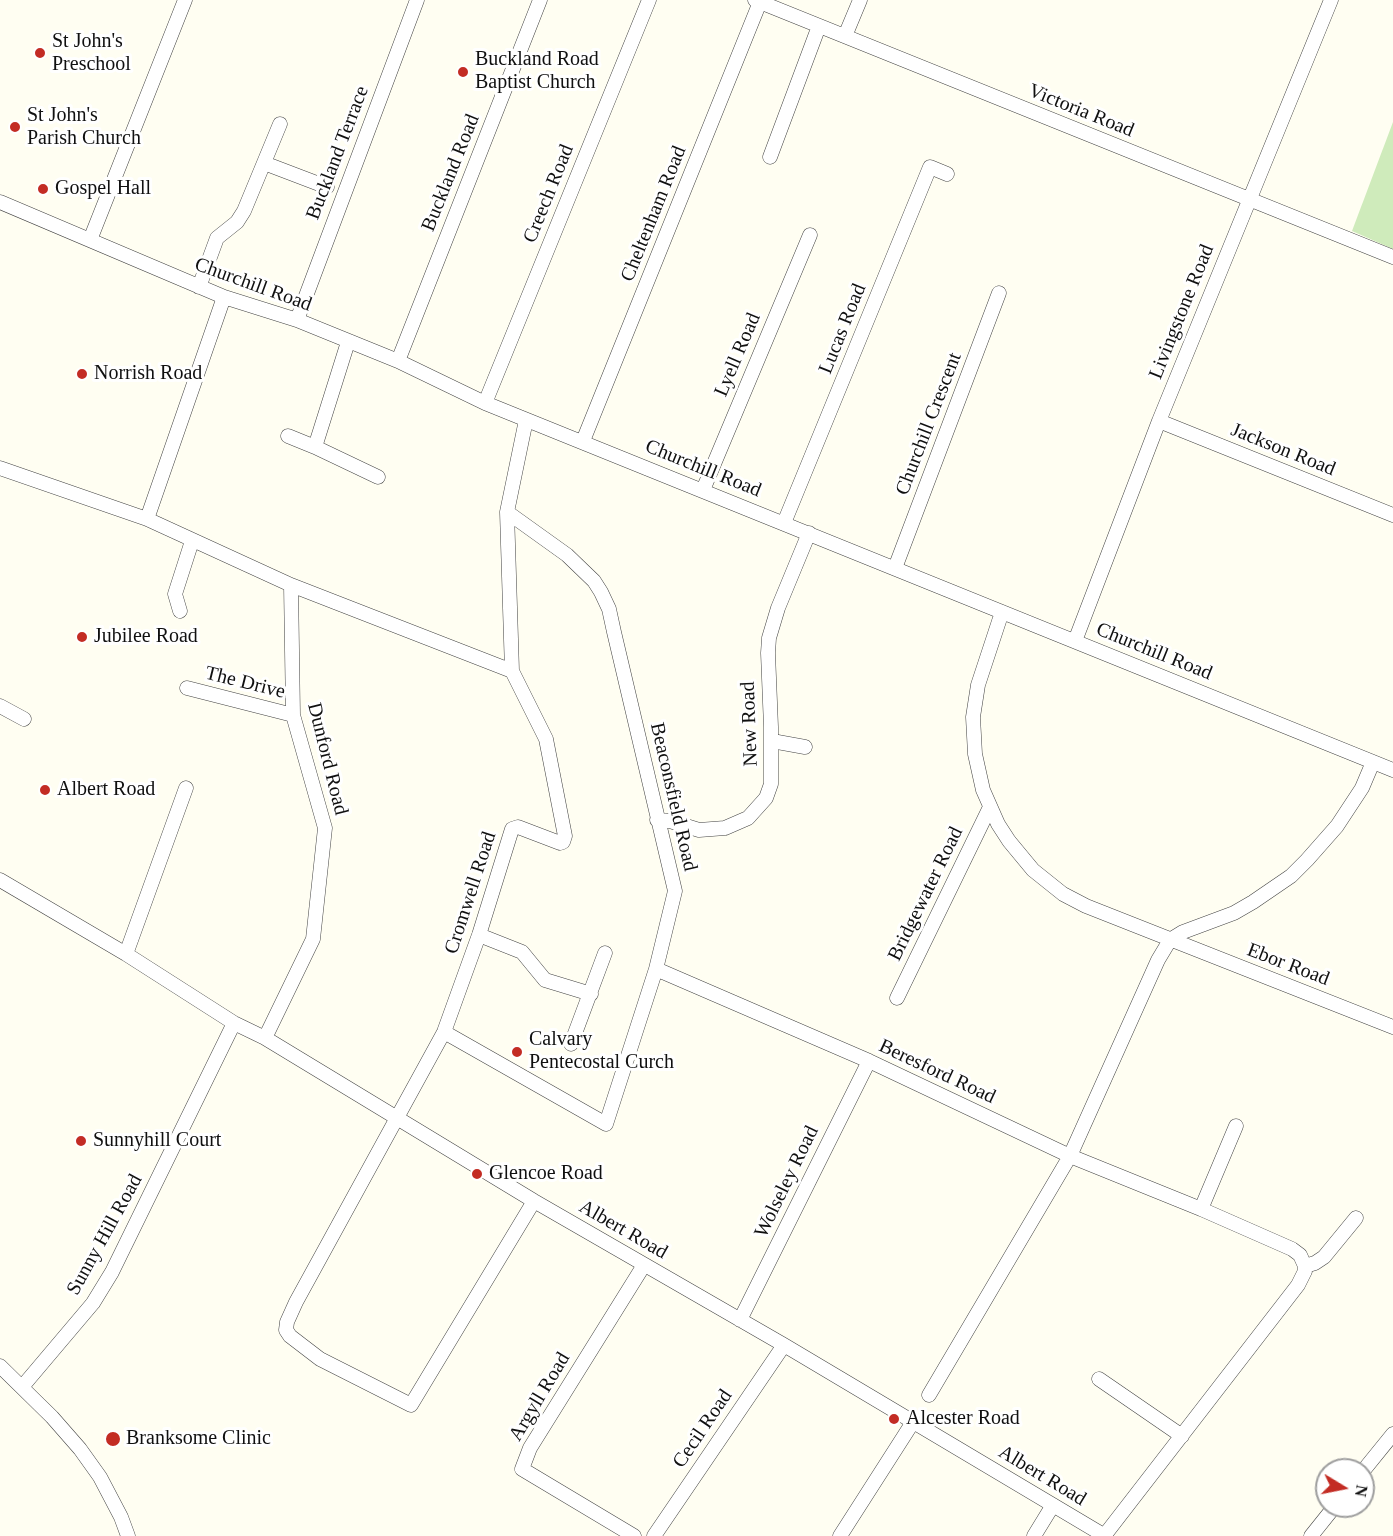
<!DOCTYPE html>
<style>
body{margin:0}
#map{position:relative;width:1393px;height:1536px;overflow:hidden;background:#fffef2;font-family:Georgia,serif}
canvas{display:block}
.north{position:absolute;left:1315px;top:1458px;width:60px;height:60px;box-sizing:border-box;background:#fff;border:2px solid #9f9f9f;border-radius:50%;rotate:100deg;font-size:16px;font-weight:700;line-height:24px;text-align:center;color:#101010}
.north::after{content:'';display:block;margin:auto;width:21px;height:27px;background:#c32c24;clip-path:polygon(50% 0,100% 100%,50% 72%,0 100%)}
</style>
<div id="map">
<canvas width="1393" height="1536"></canvas>
<div class="north">N</div>
</div>
<script>
const ctx = document.querySelector('canvas').getContext('2d');
ctx.lineJoin = 'round';
function paint(path, color) {
  ctx.fillStyle = color;
  ctx.fill(path, 'evenodd');
}
function toPath(rows) {
  const path = new Path2D();
  for (const r of rows) {
    path.moveTo(r[0], r[1]);
    for (let i = 2; i < r.length; i += 2) path.lineTo(r[i], r[i + 1]);
  }
  return path;
}
function strokePath(path, color, width, dash) {
  ctx.strokeStyle = color;
  ctx.lineWidth = width;
  ctx.lineCap = dash ? 'butt' : 'round';
  ctx.setLineDash(dash || []);
  ctx.stroke(path);
}
function write(font, color, halo, rows, align = 'center') {
  ctx.font = font + ' Georgia,serif';
  ctx.lineWidth = 6;
  ctx.setLineDash([]);
  ctx.textBaseline = 'middle';
  ctx.strokeStyle = halo;
  ctx.fillStyle = color;
  for (const [text, x, y, turn = 0] of rows) {
    ctx.save();
    ctx.translate(x, y);
    ctx.rotate((+turn || 0) * Math.PI / 180);
    ctx.textAlign = isNaN(turn) ? turn : align;
    if (halo) ctx.strokeText(text, 0, 0);
    ctx.fillText(text, 0, 0);
    ctx.restore();
  }
}
const green = toPath([
 [1393,122,1393,249,1352,231]
]);
const street = toPath([
 [755,0,1393,257],
 [845,36,860,0],
 [770,157,819,26],
 [264,163,327,187],
 [0,202,224,297,297,320,398,361,485,403,1393,770],
 [90,240,185,0],
 [199,287,217,238,237,222,244,211,280,124],
 [297,320,417,0],
 [348,342,315,447,378,477],
 [398,361,540,0],
 [485,403,649,0],
 [526,420,507,512,512,671,546,739,565,836,563,842,560,843,518,827,512,829,479,935,444,1032,296,1302,287,1322,286,1330,290,1336,320,1359,411,1405,534,1201],
 [1159,421,1393,515],
 [288,436,315,447],
 [583,441,760,2],
 [0,468,147,519,291,585,512,671],
 [703,490,810,235],
 [147,519,224,297],
 [784,523,930,167,947,174],
 [895,568,999,293],
 [180,611,175,594,192,541],
 [1002,612,978,685,973,717,975,754,983,790,998,824,1009,841,1033,870,1063,894,1086,906,1393,1027],
 [1075,641,1159,421,1331,0],
 [187,688,293,715],
 [0,706,24,719],
 [772,741,805,747],
 [657,820,670,821,699,830,725,828,748,818,766,798,771,784,771,727,768,653,769,638,778,608,809,533],
 [0,880,126,954,234,1023,265,1038,534,1201,784,1345,1105,1536],
 [479,935,522,952,545,980,591,994],
 [126,954,186,788],
 [656,969,869,1061,1070,1156,1201,1209,1292,1249,1300,1255,1305,1266],
 [897,998,990,807],
 [444,1032,606,1124,656,969,675,891,614,632,609,609,601,592,594,581,567,555,507,512],
 [265,1038,313,939,325,828,293,715,291,585],
 [571,1044,605,953],
 [1201,1209,1236,1126],
 [740,1320,869,1061],
 [0,1366,52,1417,80,1449,100,1477,121,1517,128,1536],
 [1099,1379,1182,1436],
 [22,1387,93,1303,112,1272,234,1023],
 [929,1395,1070,1156,1158,960,1170,940,1183,932,1234,913,1253,902,1291,876,1307,860,1337,826,1362,788,1373,762],
 [1363,1471,1393,1434],
 [634,1536,522,1469,530,1448,644,1265],
 [654,1536,784,1345],
 [840,1536,913,1422],
 [1034,1536,1053,1505],
 [1104,1536,1298,1285,1305,1271,1305,1266,1315,1263,1324,1257,1356,1218],
 [1311,1536,1335,1506]
]);
const markers = [
 [40,53,6,"#c32c24"],
 [463,72,6,"#c32c24"],
 [15,127,6,"#c32c24"],
 [43,189,6,"#c32c24"],
 [82,374,6,"#c32c24"],
 [82,637,6,"#c32c24"],
 [45,790,6,"#c32c24"],
 [517,1052,6,"#c32c24"],
 [81,1141,6,"#c32c24"],
 [477,1174,6,"#c32c24"],
 [894,1419,6,"#c32c24"],
 [113,1439,8,"#c32c24"]
];
const poiNames = [
 ["St John's",52,42],
 ["Preschool",52,65],
 ["Buckland Road",475,60],
 ["Baptist Church",475,83],
 ["St John's",27,116],
 ["Parish Church",27,139],
 ["Gospel Hall",55,189],
 ["Norrish Road",94,374],
 ["Jubilee Road",94,637],
 ["Albert Road",57,790],
 ["Calvary",529,1040],
 ["Pentecostal Curch",529,1063],
 ["Sunnyhill Court",93,1141],
 ["Glencoe Road",489,1174],
 ["Alcester Road",906,1419],
 ["Branksome Clinic",126,1439]
];
const streetNames = [
 ["Victoria Road",1081,111,22],
 ["Buckland Terrace",338,153,-69],
 ["Buckland Road",451,173,-68],
 ["Creech Road",549,194,-68],
 ["Cheltenham Road",654,214,-68],
 ["Churchill Road",253,285,20],
 ["Livingstone Road",1182,312,-68],
 ["Lucas Road",843,329,-68],
 ["Lyell Road",738,355,-67],
 ["Churchill Crescent",929,424,-69],
 ["Jackson Road",1283,450,22],
 ["Churchill Road",703,469,22],
 ["Churchill Road",1154,652,22],
 ["The Drive",245,683,14],
 ["New Road",750,724,-92],
 ["Dunford Road",327,759,76],
 ["Beaconsfield Road",673,797,77],
 ["Cromwell Road",471,893,-72],
 ["Bridgewater Road",926,894,-64],
 ["Ebor Road",1288,965,21],
 ["Beresford Road",937,1072,25],
 ["Wolseley Road",787,1182,-64],
 ["Albert Road",623,1230,30],
 ["Sunny Hill Road",105,1235,-61],
 ["Argyll Road",540,1397,-59],
 ["Cecil Road",703,1429,-56],
 ["Albert Road",1042,1476,31]
];
paint(green, '#cfebbb');
strokePath(street, '#434343', 15);
strokePath(street, '#fff', 14);
for (const [x, y, r, color] of markers) {
  const dot = new Path2D();
  dot.arc(x, y, r, 0, 2 * Math.PI);
  ctx.fillStyle = color;
  ctx.fill(dot);
  strokePath(dot, '#fff', 2);
}
write('20px', '#101010', '#fff', poiNames, 'left');
write('20px', '#101010', '#fff', streetNames);
</script>
